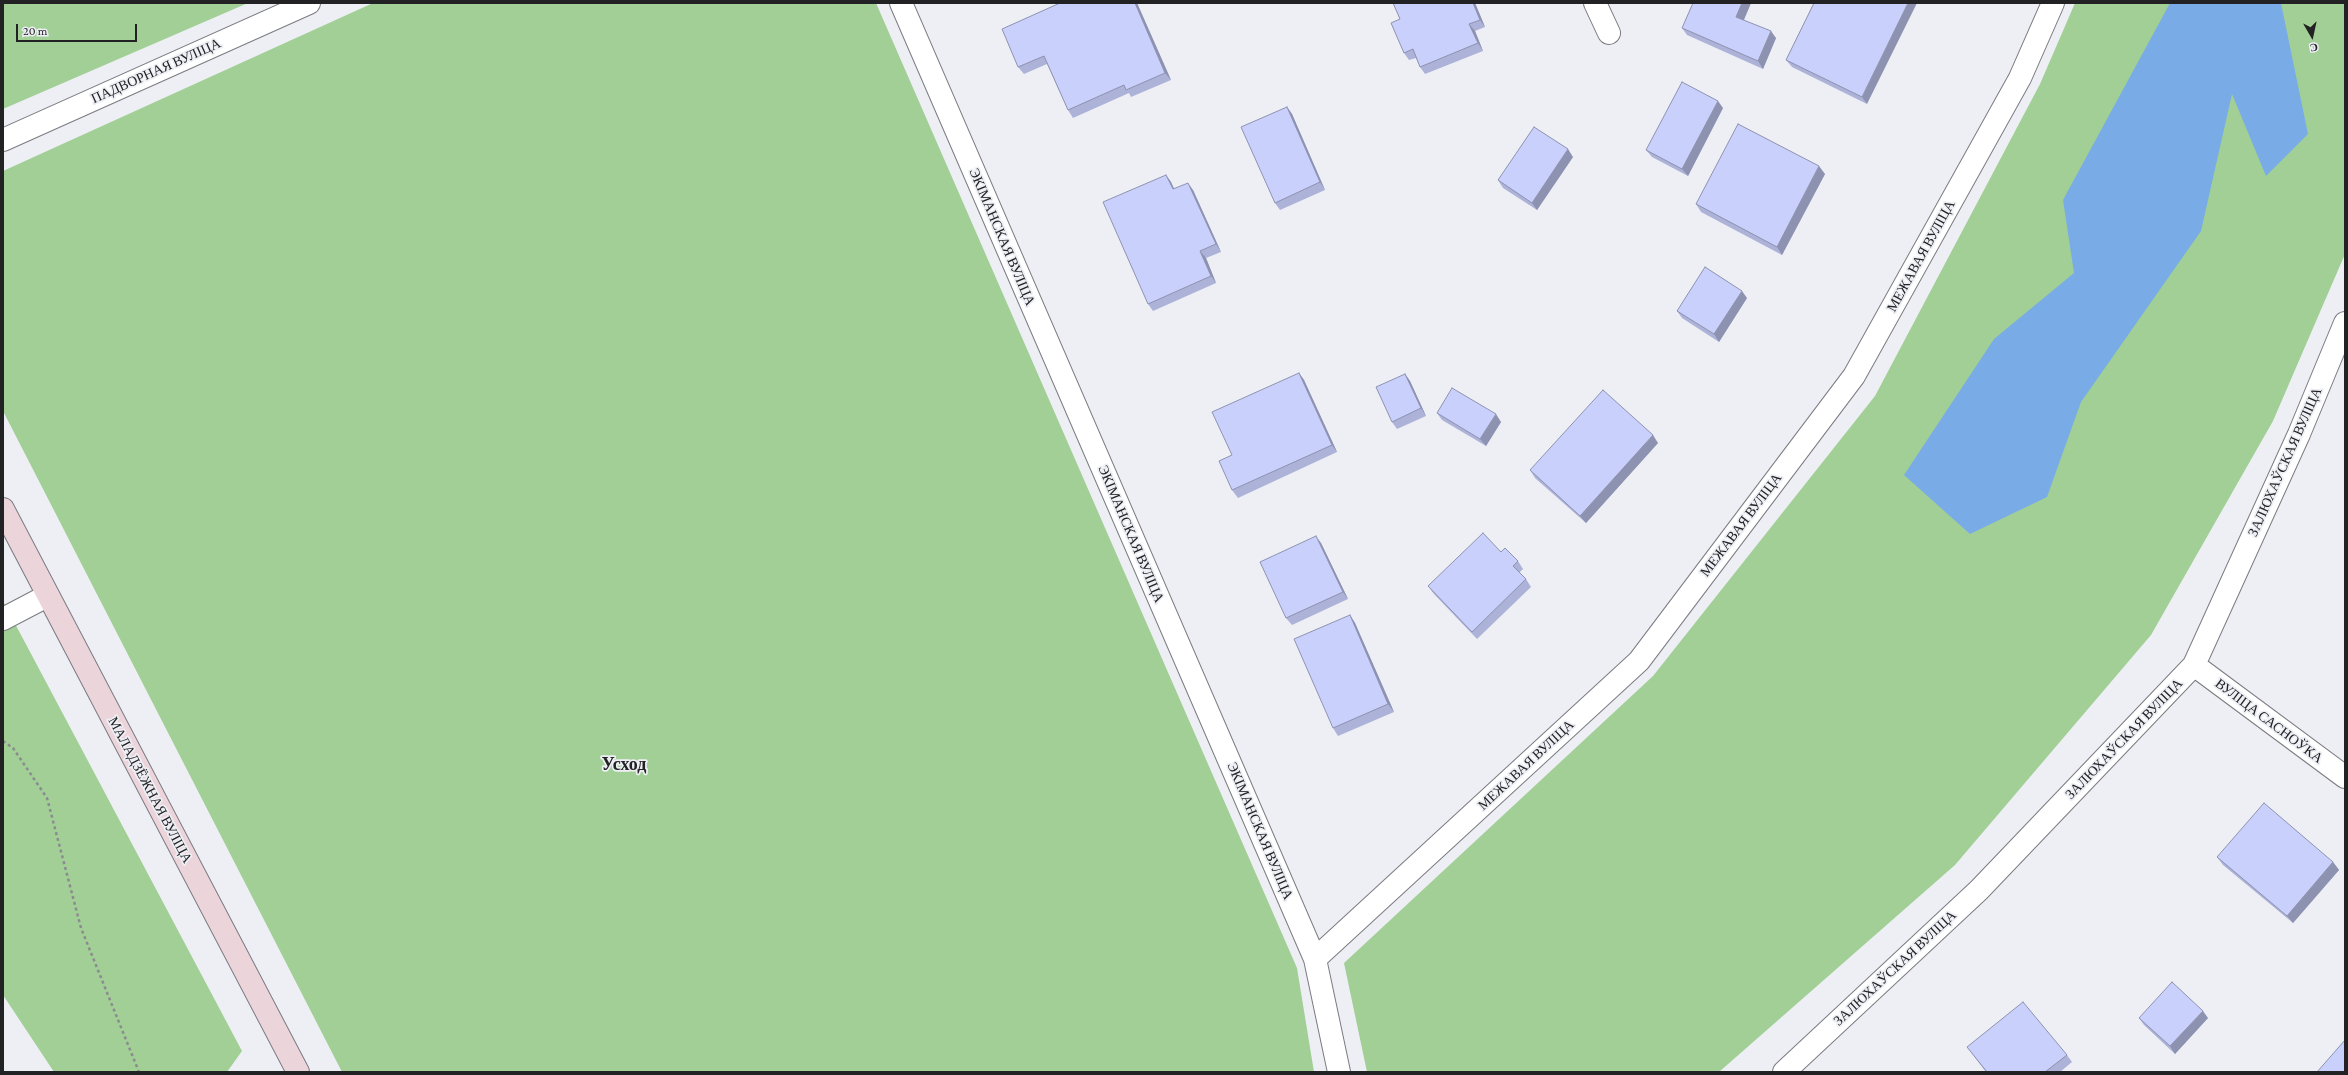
<!DOCTYPE html>
<meta charset="utf-8">
<style>
body{margin:0}
#map{position:relative;width:2348px;height:1075px;overflow:hidden;background:#eeeff5;font-family:"Crimson Pro",serif}
canvas{display:block}
.frame{position:absolute;inset:0;border:4px solid #222224;pointer-events:none}
.north{position:absolute;left:2292px;top:16px;width:40px;height:40px;-webkit-text-stroke:3px #eeeff5;paint-order:stroke;rotate:171deg;font-size:11px;font-weight:700;line-height:16px;text-align:center;color:#222224}
.north::after{content:'';display:block;margin:auto;width:14px;height:18px;background:#222224;clip-path:polygon(50% 0,100% 100%,50% 72%,0 100%)}
.scale{position:absolute;left:16px;top:24px;width:121px;height:18px;box-sizing:border-box;border:2px solid #222224;border-top:0;padding-left:5px;font-size:12px;line-height:14px;white-space:nowrap;color:#222224;-webkit-text-stroke:3px #eeeff5;paint-order:stroke}
</style>
<div id="map">
<canvas width="2348" height="1075"></canvas>
<div class="frame"></div>
<div class="north">С</div>
<div class="scale">20 m</div>
</div>
<script>
const ctx = document.querySelector('canvas').getContext('2d');
ctx.lineJoin = 'round';
function paint(path, color) {
  ctx.fillStyle = color;
  ctx.fill(path, 'evenodd');
}
function toPath(rows) {
  const path = new Path2D();
  for (const r of rows) {
    path.moveTo(r[0], r[1]);
    for (let i = 2; i < r.length; i += 2) path.lineTo(r[i], r[i + 1]);
  }
  return path;
}
function strokePath(path, color, width, dash) {
  ctx.strokeStyle = color;
  ctx.lineWidth = width;
  ctx.lineCap = dash ? 'butt' : 'round';
  ctx.setLineDash(dash || []);
  ctx.stroke(path);
}
function write(font, color, halo, rows, align = 'center') {
  ctx.font = font + ' "Crimson Pro",serif';
  ctx.lineWidth = 3.5;
  ctx.setLineDash([]);
  ctx.textBaseline = 'middle';
  ctx.strokeStyle = halo;
  ctx.fillStyle = color;
  for (const [text, x, y, turn = 0] of rows) {
    ctx.save();
    ctx.translate(x, y);
    ctx.rotate((+turn || 0) * Math.PI / 180);
    ctx.textAlign = isNaN(turn) ? turn : align;
    if (halo) ctx.strokeText(text, 0, 0);
    ctx.fillText(text, 0, 0);
    ctx.restore();
  }
}
const green = toPath([
 [3,3,248,3,3,109],
 [373,3,876,3,1297,968,1314,1072,342,1072,3,411,3,171],
 [2075,3,2345,3,2345,254,2273,421,2151,635,1955,865,1719,1072,1367,1072,1344,963,1653,676,1875,396,2040,84],
 [3,601,242,1051,227,1072,54,1072,3,995]
]);
const water = toPath([
 [2170,3,2281,3,2308,134,2266,176,2232,94,2201,231,2081,402,2047,497,1970,534,1904,475,1994,339,2074,273,2063,200]
]);
const path = toPath([
 [3,741,13,748,47,798,81,928,139,1072]
]);
const minor = toPath([
 [901,3,1315,959,1339,1072],
 [1595,3,1609,33],
 [3,140,309,3],
 [3,619,47,596],
 [2194,665,2345,777],
 [1315,959,1639,661,1854,376,2020,78,2053,3],
 [1784,1072,1979,890,2194,665,2299,434,2345,323]
]);
const secondary = toPath([
 [3,509,298,1072]
]);
const wall = toPath([
 [1060,3,1137,3,1171,80,1131,97,1129,93,1073,118,1068,110,1047,64,1024,74,1018,67],
 [1393,3,1475,3,1485,27,1475,31,1483,51,1425,74,1420,67,1416,58,1409,60,1404,53,1400,19],
 [1751,3,1744,20,1776,38,1763,69,1687,35,1682,28],
 [1814,3,1867,104,1792,67,1786,60],
 [1287,107,1292,114,1325,190,1280,210,1275,203],
 [1723,108,1688,176,1652,157,1646,150],
 [1573,157,1537,210,1503,188,1498,180],
 [1825,174,1782,255,1701,212,1696,204],
 [1166,175,1171,182,1174,189,1193,190,1221,252,1206,258,1216,283,1153,311,1148,304],
 [1747,298,1719,342,1682,318,1677,311],
 [1299,373,1304,380,1337,452,1238,498,1232,490,1232,455],
 [1405,374,1410,381,1426,416,1397,429,1392,422],
 [1437,413,1501,422,1486,446,1442,420],
 [1658,443,1586,523,1535,478,1530,470],
 [1321,543,1348,599,1292,625,1286,618],
 [1501,552,1518,561,1523,569,1519,573,1526,579,1531,587,1477,639,1434,594,1428,586],
 [1350,615,1355,623,1394,712,1338,736,1333,728],
 [2217,857,2333,862,2339,870,2293,923,2223,865],
 [2139,1018,2208,1018,2175,1054,2144,1025],
 [1967,1047,2067,1055,2072,1062,2060,1072,1986,1072]
]);
const shadedWall = toPath([
 [1135,3,1137,3,1171,80,1165,73],
 [1473,3,1475,3,1485,27,1480,20],
 [1742,3,1751,3,1742,24,1736,17],
 [1908,3,1917,3,1867,104,1862,97],
 [1469,24,1475,31,1483,51,1478,43],
 [1771,31,1776,38,1763,69,1758,61],
 [1718,101,1723,108,1688,176,1682,169],
 [1287,107,1292,114,1325,190,1320,182],
 [1568,149,1573,157,1537,210,1532,203],
 [1819,166,1825,174,1782,255,1777,247],
 [1166,175,1171,182,1178,197,1173,189],
 [1188,183,1193,190,1221,252,1216,244],
 [1200,251,1206,258,1216,283,1211,276],
 [1742,291,1747,298,1719,342,1714,334],
 [1299,373,1304,380,1337,452,1332,445],
 [1405,374,1410,381,1426,416,1421,408],
 [1496,414,1501,422,1486,446,1480,439],
 [1653,435,1658,443,1586,523,1580,516],
 [1316,536,1321,543,1348,599,1343,592],
 [1350,615,1355,623,1394,712,1388,704],
 [2333,862,2339,870,2293,923,2287,916],
 [2203,1011,2208,1018,2175,1054,2170,1046]
]);
const building = toPath([
 [1060,3,1135,3,1165,73,1126,90,1124,85,1068,110,1044,56,1018,67,1002,29,1060,3],
 [1393,3,1473,3,1480,20,1469,24,1478,43,1420,67,1413,49,1404,53,1391,23,1400,19,1393,3],
 [1693,3,1742,3,1736,17,1771,31,1758,61,1682,28,1693,3],
 [1814,3,1908,3,1862,97,1786,60,1814,3],
 [1682,82,1718,101,1682,169,1646,150,1682,82],
 [1287,107,1320,182,1275,203,1241,127,1287,107],
 [1738,124,1819,166,1777,247,1696,204,1738,124],
 [1534,127,1568,149,1532,203,1498,180,1534,127],
 [1166,175,1173,189,1188,183,1216,244,1200,251,1211,276,1148,304,1103,202,1166,175],
 [1705,267,1742,291,1714,334,1677,311,1705,267],
 [1299,373,1332,445,1232,490,1219,461,1232,455,1212,412,1299,373],
 [1405,374,1421,408,1392,422,1376,387,1405,374],
 [1452,388,1496,414,1480,439,1437,413,1452,388],
 [1603,390,1653,435,1580,516,1530,470,1603,390],
 [1483,533,1501,552,1505,548,1518,561,1513,566,1526,579,1472,632,1428,586,1483,533],
 [1316,536,1343,592,1286,618,1260,562,1316,536],
 [1350,615,1388,704,1333,728,1294,639,1350,615],
 [2264,803,2333,862,2287,916,2217,857,2264,803],
 [2172,982,2203,1011,2170,1046,2139,1018,2172,982],
 [2023,1002,2067,1055,2045,1072,1987,1072,1967,1047,2023,1002],
 [2345,1040,2345,1072,2317,1072,2345,1040]
]);
const streetNames = [
 ["ПАДВОРНАЯ ВУЛІЦА",156,71,-24],
 ["ЭКІМАНСКАЯ ВУЛІЦА",1002,237,67],
 ["МЕЖАВАЯ ВУЛІЦА",1921,256,-61],
 ["ЗАЛЮХАЎСКАЯ ВУЛІЦА",2285,462,-66],
 ["МЕЖАВАЯ ВУЛІЦА",1741,525,-53],
 ["ЭКІМАНСКАЯ ВУЛІЦА",1131,534,67],
 ["ВУЛІЦА САСНОЎКА",2269,721,37],
 ["ЗАЛЮХАЎСКАЯ ВУЛІЦА",2124,739,-46],
 ["МЕЖАВАЯ ВУЛІЦА",1526,765,-43],
 ["МАЛАДЗЁЖНАЯ ВУЛІЦА",150,790,62],
 ["ЭКІМАНСКАЯ ВУЛІЦА",1260,831,67],
 ["ЗАЛЮХАЎСКАЯ ВУЛІЦА",1895,968,-43]
];
const districtNames = [
 ["Усход",624,764]
];
paint(green, '#a1cf95');
paint(water, '#79ace6');
strokePath(minor, '#7b7b81', 24);
strokePath(secondary, '#7b7b81', 24);
strokePath(path, '#8b8c90', 2.5, [3, 3]);
strokePath(minor, '#fff', 22);
strokePath(secondary, '#ecd4db', 22);
paint(wall, '#adb3d8');
paint(shadedWall, '#8d92b0');
paint(building, '#c9d0fb');
strokePath(building, '#8d92b0', 1);
write('14px', '#222224', '#eeeff5', streetNames);
write('bold 18px', '#222224', '#eeeff5', districtNames);
</script>
